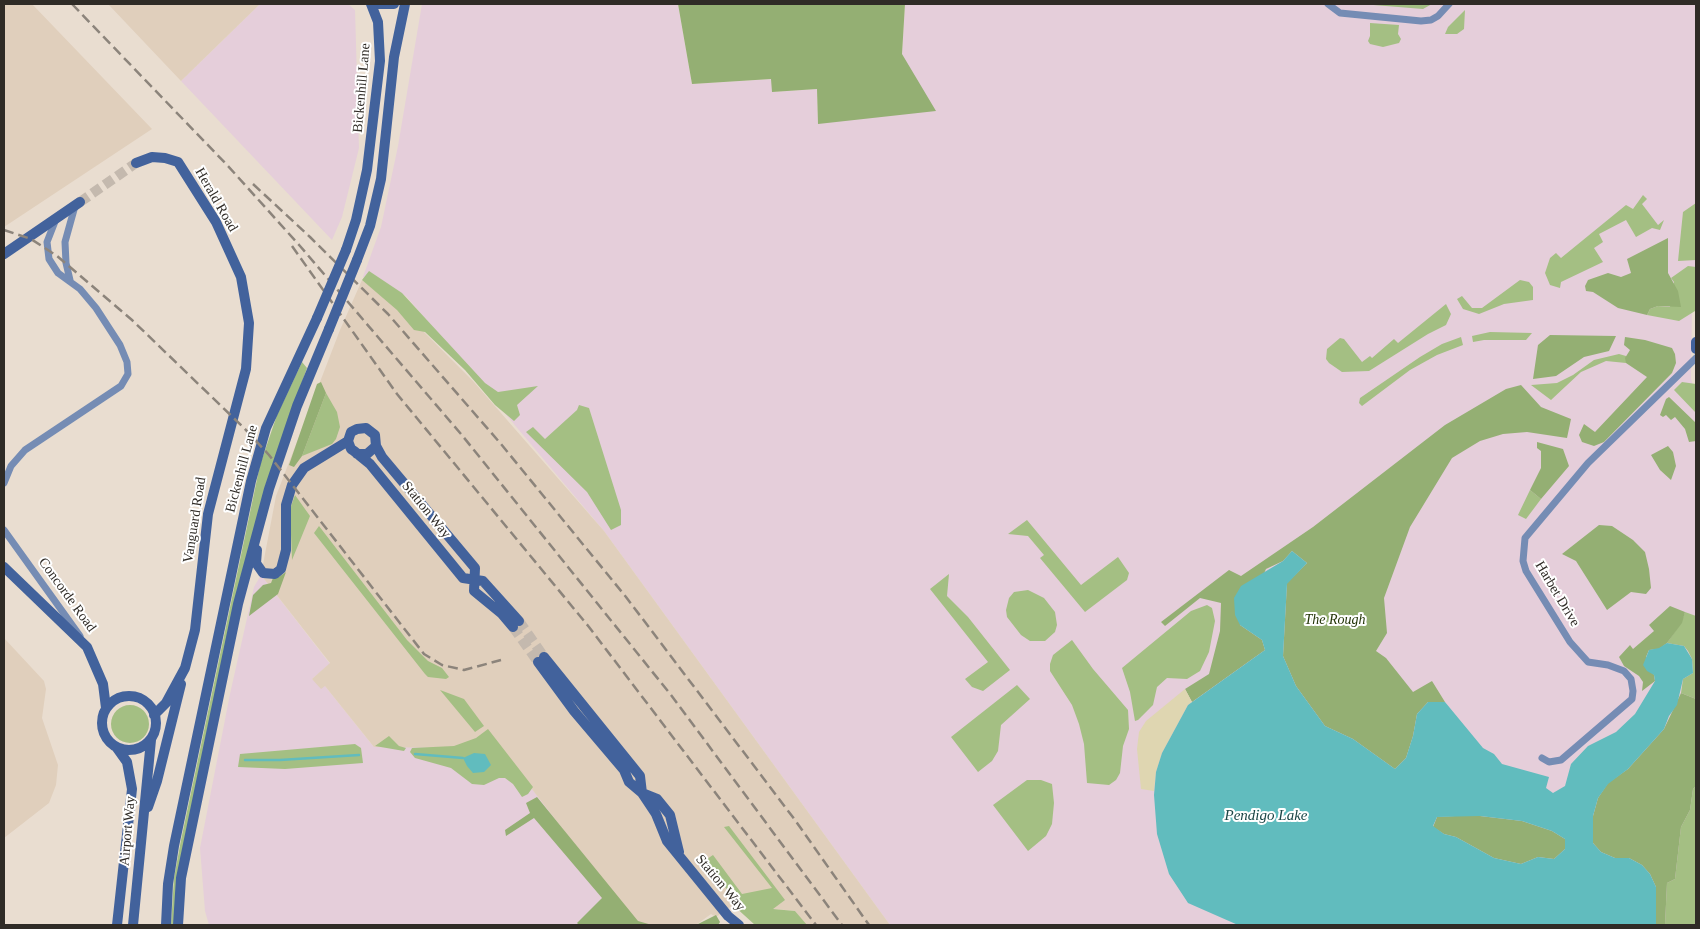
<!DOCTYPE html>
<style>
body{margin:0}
#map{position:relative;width:1700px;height:929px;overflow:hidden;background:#e9ddd0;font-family:"Times New Roman",serif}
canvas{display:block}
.frame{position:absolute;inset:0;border:5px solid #2f2b26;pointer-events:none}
</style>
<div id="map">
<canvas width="1700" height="929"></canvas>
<div class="frame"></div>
</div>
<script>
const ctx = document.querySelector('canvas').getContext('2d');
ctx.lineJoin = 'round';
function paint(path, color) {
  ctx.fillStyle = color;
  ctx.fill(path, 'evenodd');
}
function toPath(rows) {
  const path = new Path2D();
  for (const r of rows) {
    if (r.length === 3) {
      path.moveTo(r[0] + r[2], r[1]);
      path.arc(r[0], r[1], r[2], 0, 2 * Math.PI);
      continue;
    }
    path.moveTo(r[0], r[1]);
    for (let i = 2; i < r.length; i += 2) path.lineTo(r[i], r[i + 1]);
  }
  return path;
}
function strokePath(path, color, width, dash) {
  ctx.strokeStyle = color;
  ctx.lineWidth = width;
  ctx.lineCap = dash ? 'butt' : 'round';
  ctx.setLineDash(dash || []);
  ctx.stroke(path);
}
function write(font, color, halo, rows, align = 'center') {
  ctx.font = font + ' "Times New Roman",serif';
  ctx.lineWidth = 4;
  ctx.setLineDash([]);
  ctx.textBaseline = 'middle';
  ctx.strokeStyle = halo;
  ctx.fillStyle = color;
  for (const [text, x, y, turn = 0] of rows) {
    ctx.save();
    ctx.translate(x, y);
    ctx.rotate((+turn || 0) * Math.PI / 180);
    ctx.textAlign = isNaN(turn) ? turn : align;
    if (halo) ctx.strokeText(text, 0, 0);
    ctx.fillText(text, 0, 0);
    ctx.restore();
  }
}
const commercial = toPath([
 [260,4,348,4,355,10,359,148,342,217,332,240,181,81],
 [422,4,678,4,692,84,772,79,772,92,817,89,818,123,908,68,902,54,905,4,1696,4,1696,271,1692,307,1691,379,1696,394,1696,925,890,925,604,531,406,296,363,277,381,227,398,146],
 [261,575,330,664,312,679,325,686,373,746,401,746,488,732,635,922,643,925,209,925,205,911,200,848,230,694,254,587]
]);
const built = toPath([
 [4,4,32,4,152,129,4,227],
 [108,4,260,4,181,81],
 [362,280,404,312,473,381,604,531,890,925,806,925,795,911,733,905,716,917,711,914,696,925,643,925,635,923,488,732,457,748,374,747,325,686,321,689,312,679,330,663,261,575,276,496,340,330],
 [4,638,44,681,46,689,42,718,58,765,56,785,49,803,4,838]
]);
const green = toPath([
 [1361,4,1432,4,1423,9],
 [1465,10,1464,29,1457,34,1445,34,1448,27],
 [1370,23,1399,25,1398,34,1401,39,1399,43,1383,47,1370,44,1368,41,1370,36],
 [1643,195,1647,199,1642,204,1658,225,1664,220,1660,230,1652,228,1636,237,1626,220,1599,234,1603,242,1594,248,1603,262,1561,282,1560,288,1550,285,1545,273,1550,258,1556,253,1561,258,1626,205,1633,209],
 [1696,203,1696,260,1678,261,1683,212],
 [1688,266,1696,267,1695,311,1679,321,1647,315,1650,309,1658,306,1670,307,1674,282,1671,278],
 [369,271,402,293,485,383,498,392,538,386,517,405,520,415,514,421,495,405,465,370,425,332,414,330,397,310,362,280],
 [1520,280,1529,282,1533,287,1533,300,1504,304,1479,314,1463,309,1457,299,1462,296,1472,308,1482,308],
 [1446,304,1451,314,1446,325,1428,334,1369,371,1342,372,1329,363,1326,359,1327,349,1340,338,1344,339,1362,362,1370,356,1372,358,1394,339,1398,343],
 [1490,332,1532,333,1526,340,1484,340,1473,342,1472,336],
 [1461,337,1463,345,1437,355,1410,370,1362,406,1359,403,1360,398,1420,357,1442,344],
 [1619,354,1626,356,1626,363,1606,361,1581,372,1551,400,1531,385,1557,383,1573,375,1594,360],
 [302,362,307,368,265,487,175,925,171,925,174,878,181,840,260,465,277,415],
 [1682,382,1696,384,1696,413,1674,390],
 [326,393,337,412,340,427,336,439,332,444,302,456],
 [579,405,589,408,621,510,621,525,611,530,587,492,526,432,533,427,545,439,577,410],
 [1530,490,1541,499,1526,519,1518,515],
 [295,495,310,516,292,560,290,509],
 [1027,520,1081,585,1118,557,1129,573,1127,580,1085,612,1040,558,1044,555,1028,536,1008,534],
 [319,526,407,640,428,661,442,668,449,677,446,679,428,677,425,674,314,533],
 [949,574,947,596,968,617,1010,670,983,691,972,687,965,679,988,662,930,589],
 [1028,590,1044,598,1055,612,1057,625,1055,632,1045,641,1030,641,1021,635,1007,617,1006,610,1009,598,1014,592],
 [1207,605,1212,608,1215,621,1209,652,1200,671,1187,679,1167,678,1157,687,1153,705,1138,720,1135,721,1130,692,1122,668,1191,611],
 [1685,612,1696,616,1696,699,1681,693,1683,679,1693,673,1692,659,1688,651,1684,646,1667,643,1681,623],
 [1072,640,1093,669,1128,710,1129,729,1123,746,1120,773,1116,780,1109,785,1087,783,1084,744,1079,724,1072,705,1050,671,1050,664,1053,655],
 [1017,685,1030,699,1001,725,998,751,992,761,978,772,951,737],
 [440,690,464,699,484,726,475,732],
 [130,724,19],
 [488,729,533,787,528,794,522,797,513,784,505,778,499,778,484,785,472,784,451,768,415,758,410,752,412,748,454,746,476,738],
 [389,736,399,746,406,748,404,751,375,746],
 [355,744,361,748,363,763,285,769,238,767,240,754],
 [1027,780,1041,780,1052,784,1054,803,1052,824,1046,836,1028,851,993,805],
 [1696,786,1696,925,1665,925,1667,883,1675,879,1681,827,1690,810,1693,789],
 [729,826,785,900,773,909,795,911,807,925,755,925,733,905,729,892,713,871,707,859,713,855,742,894,772,888,724,827]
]);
const forest = toPath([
 [678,4,905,4,902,54,936,111,818,124,817,89,772,92,771,79,692,84],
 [1668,238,1668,273,1678,291,1681,307,1658,306,1650,309,1647,315,1618,308,1593,292,1586,291,1585,286,1588,280,1608,273,1621,277,1631,273,1627,259],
 [1550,335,1616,336,1609,351,1584,357,1556,376,1533,379,1538,345],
 [1625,337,1645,340,1672,348,1675,354,1676,363,1672,373,1604,442,1594,446,1582,442,1579,435,1584,424,1595,432,1647,377,1626,363,1625,358,1630,350,1624,345],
 [321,382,326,393,302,456,294,467,289,465,317,384],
 [1521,385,1541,407,1571,419,1567,438,1527,432,1503,434,1480,441,1452,458,1410,527,1384,598,1387,633,1376,651,1386,658,1413,692,1432,681,1445,702,1428,702,1417,714,1413,736,1406,758,1395,769,1353,739,1325,726,1296,686,1283,656,1287,583,1307,563,1292,551,1283,561,1266,569,1240,625,1262,640,1265,650,1192,702,1185,689,1209,674,1220,631,1221,603,1200,598,1165,626,1161,622,1229,570,1241,576,1313,527,1445,425,1506,389],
 [1669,397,1696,423,1696,441,1689,442,1685,429,1675,417,1671,420,1666,415,1663,417,1660,415,1666,399],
 [1537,442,1563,449,1569,466,1541,499,1530,490,1541,468,1541,451,1537,448],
 [1668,446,1673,452,1676,466,1671,480,1660,470,1651,455],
 [1599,525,1612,526,1633,540,1645,552,1649,569,1651,588,1646,594,1631,592,1607,610,1576,561,1562,554],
 [286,572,278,594,249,616,253,595,263,585,271,583,273,578,279,577],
 [1670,606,1685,612,1682,623,1667,643,1659,649,1649,650,1646,657,1654,675,1655,681,1642,691,1643,682,1639,676,1624,666,1619,657,1630,645,1633,649,1654,631,1649,625],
 [1681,693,1696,699,1696,786,1693,789,1690,810,1681,827,1675,879,1667,883,1665,925,1656,925,1656,887,1650,874,1642,865,1629,858,1615,858,1601,852,1593,843,1593,816,1598,798,1608,783,1628,769,1664,729],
 [537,797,638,921,652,925,579,925,577,923,602,898,534,818,506,836,505,830,530,813,526,803],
 [1455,816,1480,816,1522,821,1552,831,1565,839,1565,849,1554,859,1538,857,1521,864,1494,858,1456,837,1444,834,1433,827,1437,817],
 [716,915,720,922,718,925,696,925]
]);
const sand = toPath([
 [1185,689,1192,702,1188,705,1162,753,1156,772,1154,791,1141,789,1137,749,1139,732,1146,721]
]);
const water = toPath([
 [1292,551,1307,563,1287,584,1283,656,1296,686,1325,726,1353,739,1395,769,1406,758,1413,736,1417,714,1428,702,1445,702,1483,748,1494,754,1502,764,1549,777,1546,788,1553,793,1565,786,1571,764,1588,746,1616,732,1635,714,1655,681,1654,675,1647,671,1643,665,1649,650,1659,648,1667,643,1684,646,1692,659,1693,673,1683,679,1677,705,1669,716,1664,729,1628,769,1608,784,1598,798,1593,816,1593,843,1601,852,1615,858,1629,858,1642,865,1650,874,1656,887,1656,925,1238,925,1188,903,1169,874,1157,834,1154,795,1156,772,1162,753,1188,705,1265,650,1262,640,1240,625,1235,615,1234,598,1241,586,1283,561],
 [1480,816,1522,821,1552,831,1565,839,1565,849,1554,859,1538,857,1521,864,1494,858,1456,837,1444,834,1433,826,1437,817],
 [474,753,485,754,491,765,484,772,473,773,467,766,463,758]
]);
const stream = toPath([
 [415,754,463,758],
 [245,760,280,760,359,755]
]);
const secondaryTunnel = toPath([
 [80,202,136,163],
 [519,621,544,657],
 [513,627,538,662]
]);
const street = toPath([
 [1328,4,1340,13,1421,21,1431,20,1438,16,1449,4],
 [70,280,66,263,65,242,75,206],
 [4,483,11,466,25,450,121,386,128,374,127,362,120,345,96,308,80,289,58,273,49,259,47,242,56,219],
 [4,530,80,636],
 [1542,758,1549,762,1561,760,1632,699,1633,691,1631,679,1624,671,1608,665,1588,662,1570,642,1526,571,1523,561,1525,538,1588,463,1696,358]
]);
const secondary = toPath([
 [377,4,394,4],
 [136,163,152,157,165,158,178,162,216,222,241,277,249,323,246,369,208,514,195,630,185,668,166,703,154,715],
 [346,250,356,220,367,170,380,61,378,22,371,4],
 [4,254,80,202],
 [357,260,370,226,381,179,394,57,405,4],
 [1696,342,1696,349],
 [376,446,382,457,475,568,474,591,502,614,513,627],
 [357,454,367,454,376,446,375,435,366,428,357,429,351,432,348,441,351,449,354,451,370,464,463,578,483,581,519,621],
 [257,550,256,563,263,573,275,574,281,569,286,550,286,505,292,485,304,468,348,441],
 [4,567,87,647,103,684,106,708],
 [544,657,640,776,642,793,656,814,667,841,728,916,739,925],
 [538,662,574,711,624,770,629,782,642,793,657,799,670,815,679,852],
 [129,723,27],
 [148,807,157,781,181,684],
 [117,925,132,789,127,762,117,748],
 [133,925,151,740],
 [166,925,168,884,174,846,251,481,266,428,317,318],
 [178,925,181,878,238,604,269,489,297,406,329,329]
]);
const rail = toPath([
 [72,4,228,166,300,246,461,434,671,695,842,925],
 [253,184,310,237,388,314,501,444,626,597,795,820,869,925],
 [4,230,31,239,57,256,132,320,244,428,269,455,424,654,442,665,464,670,501,660],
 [292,246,397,394,589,627,816,925]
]);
const secondaryBridge = toPath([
 [317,318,346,250],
 [329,329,357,260]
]);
const streetNames = [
 ["Bickenhill Lane",362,88,-85],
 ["Herald Road",216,200,60],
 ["Bickenhill Lane",242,469,-75],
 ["Station Way",426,510,51],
 ["Vanguard Road",195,520,-81],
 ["Harbet Drive",1557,594,59],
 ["Concorde Road",67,595,54],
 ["Airport Way",128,831,-85],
 ["Station Way",720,883,50]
];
const parkNames = [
 ["The Rough",1335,620]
];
const waterNames = [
 ["Pendigo Lake",1266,816]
];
paint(commercial, '#e5ceda');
paint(built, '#e0cfbc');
paint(green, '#a4bf83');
paint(forest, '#94af73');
paint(sand, '#dfd6b1');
paint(water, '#61bcbe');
strokePath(stream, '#61bcbe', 2.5);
strokePath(secondaryTunnel, '#c4b9ae', 10, [10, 5]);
strokePath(street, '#758cb4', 7);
strokePath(secondary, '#42629c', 10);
strokePath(rail, '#8c847b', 2.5, [10, 5]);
strokePath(secondaryBridge, '#42629c', 10);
write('14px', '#2f2b26', '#fff', streetNames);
write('italic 14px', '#253609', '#fff', parkNames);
write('italic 15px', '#1b4546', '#fff', waterNames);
</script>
